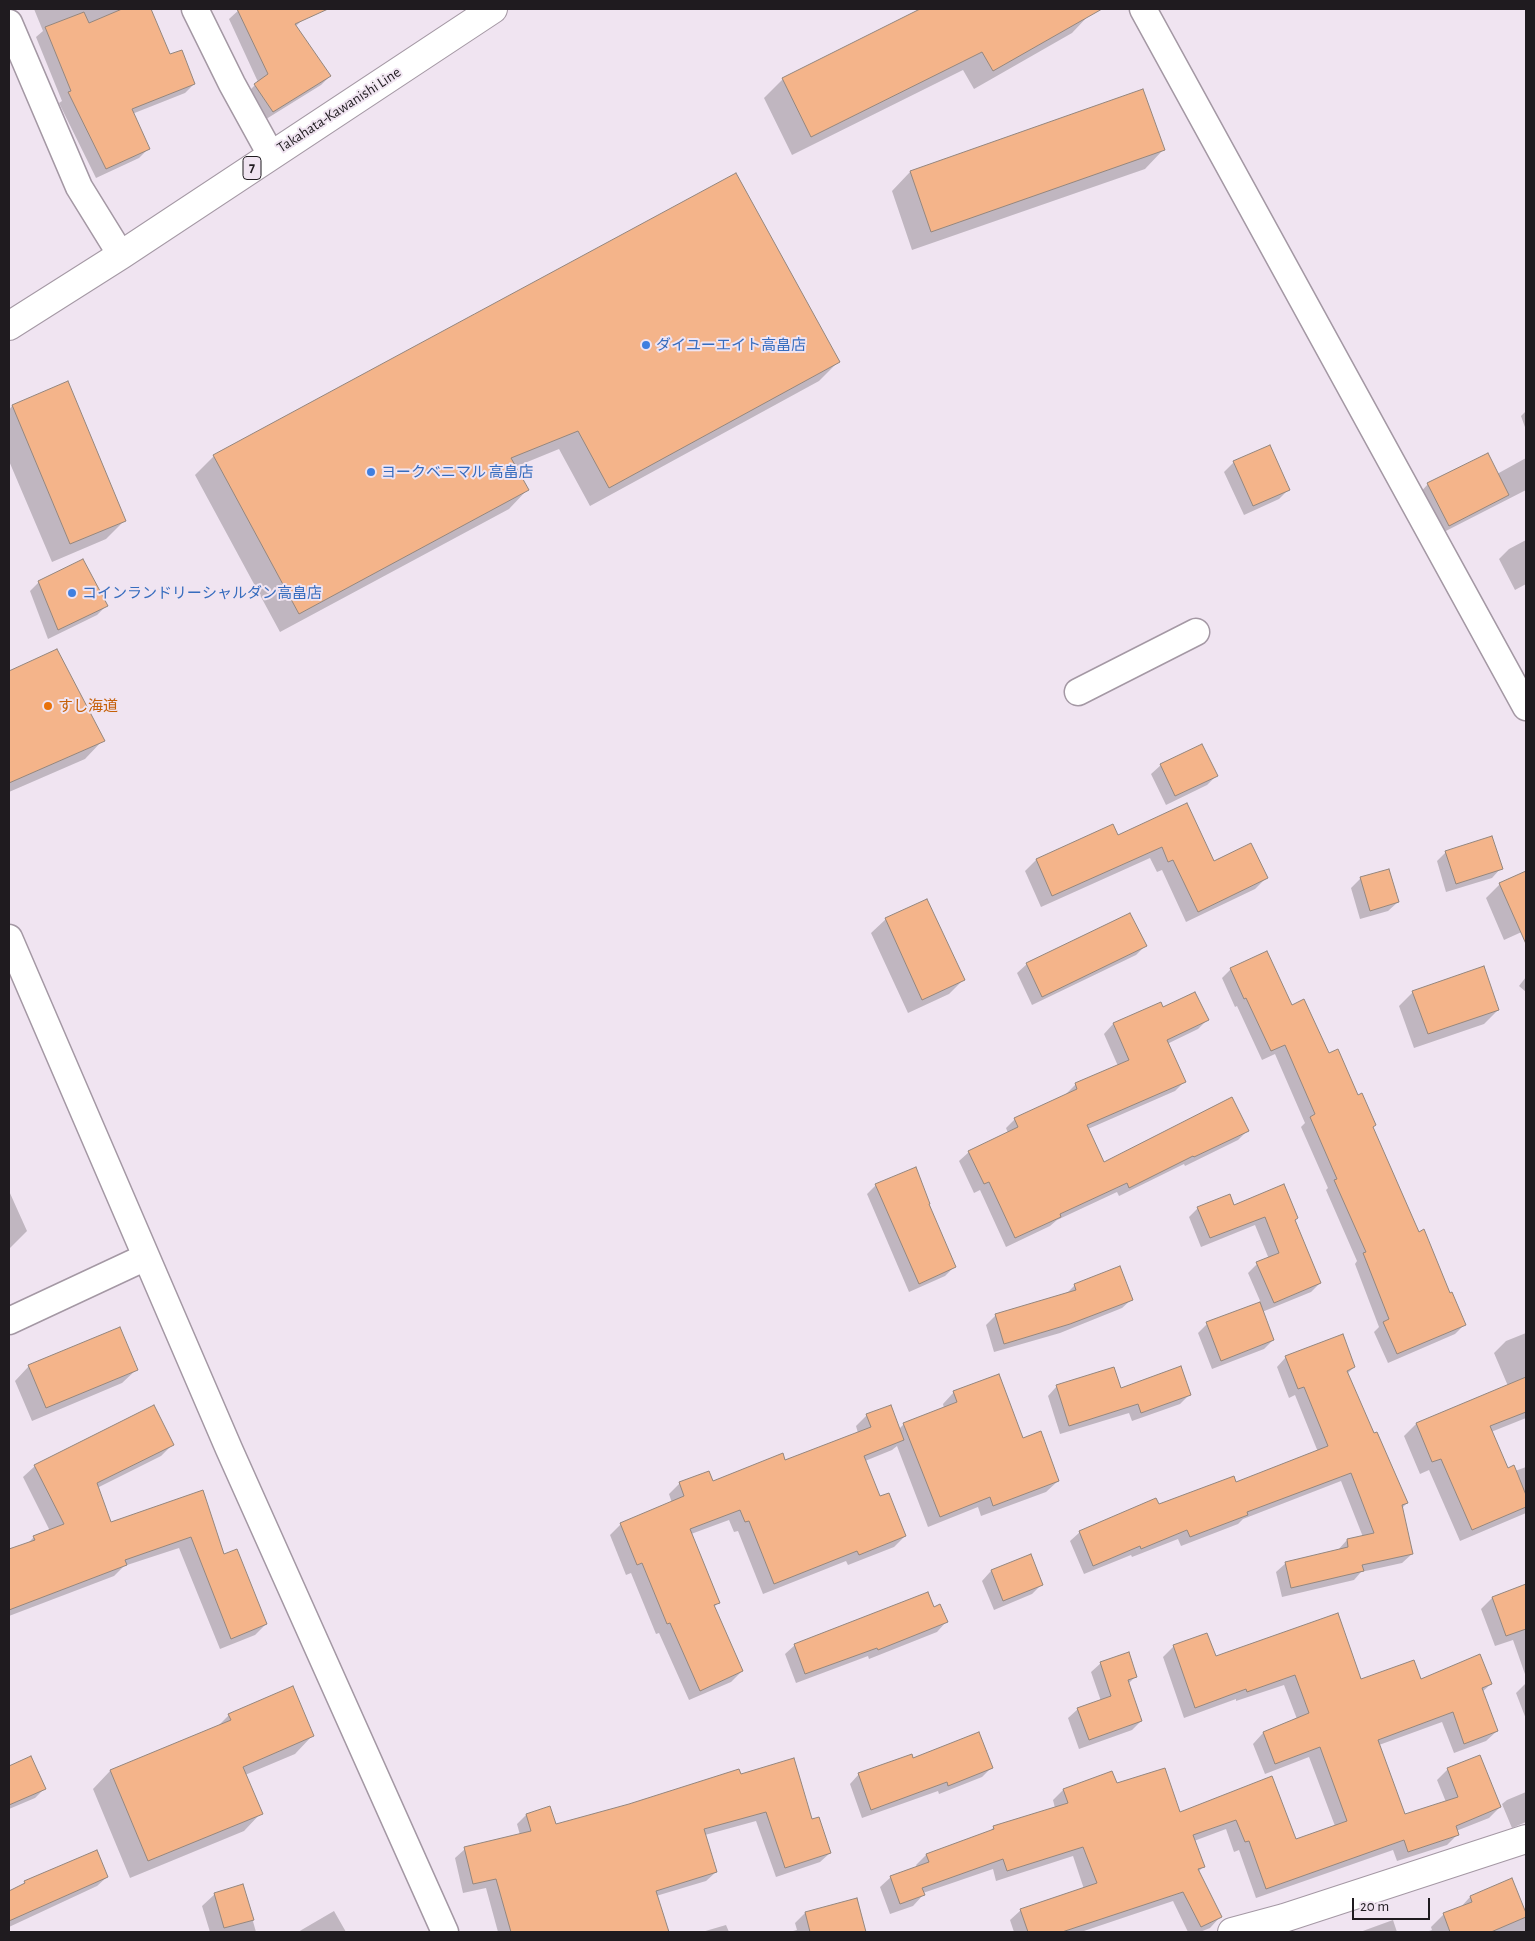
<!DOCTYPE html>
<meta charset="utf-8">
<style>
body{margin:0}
#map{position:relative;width:1535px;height:1941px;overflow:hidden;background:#f0e4f1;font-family:"Alegreya Sans",sans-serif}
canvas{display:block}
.frame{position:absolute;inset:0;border:10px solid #1f1b1f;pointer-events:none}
.scale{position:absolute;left:1352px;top:1898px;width:78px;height:22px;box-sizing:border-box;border:2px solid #1f1b1f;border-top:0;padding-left:6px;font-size:15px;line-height:18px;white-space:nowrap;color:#1f1b1f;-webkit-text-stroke:4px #f0e4f1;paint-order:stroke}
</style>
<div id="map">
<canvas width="1535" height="1941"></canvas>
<div class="frame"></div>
<div class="scale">20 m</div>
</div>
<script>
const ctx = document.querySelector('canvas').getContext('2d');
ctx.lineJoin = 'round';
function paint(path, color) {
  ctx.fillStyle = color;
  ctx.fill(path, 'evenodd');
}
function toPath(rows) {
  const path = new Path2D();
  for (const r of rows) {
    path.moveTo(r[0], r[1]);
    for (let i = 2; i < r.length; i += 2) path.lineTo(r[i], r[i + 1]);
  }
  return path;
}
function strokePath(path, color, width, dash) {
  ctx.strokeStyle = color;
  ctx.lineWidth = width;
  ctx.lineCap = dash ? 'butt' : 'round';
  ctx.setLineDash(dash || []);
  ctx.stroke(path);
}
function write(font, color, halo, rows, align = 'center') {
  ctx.font = font + ' "Alegreya Sans","Noto Sans JP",sans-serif';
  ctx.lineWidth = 4;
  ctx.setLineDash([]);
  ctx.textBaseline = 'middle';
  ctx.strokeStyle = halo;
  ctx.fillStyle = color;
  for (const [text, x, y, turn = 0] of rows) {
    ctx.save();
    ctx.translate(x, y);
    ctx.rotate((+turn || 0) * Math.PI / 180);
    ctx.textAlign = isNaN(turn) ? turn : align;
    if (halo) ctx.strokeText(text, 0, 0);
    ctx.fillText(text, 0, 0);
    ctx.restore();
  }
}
const shadow = toPath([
 [34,9,150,9,169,56,194,84,185,93,132,114,148,149,139,158,96,178,59,103,62,101,36,37,43,31],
 [240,9,298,9,303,19,296,26,330,76,321,85,263,121,246,94,258,82,229,19],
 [923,9,1087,9,1090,14,1072,33,974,89,963,70,792,155,764,98,783,79],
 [1163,150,1145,169,912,250,892,191,910,172],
 [838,362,819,381,590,506,559,449,515,467,527,490,509,509,280,632,195,475,214,456],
 [12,406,125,520,106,539,52,562,9,461,9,410],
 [1526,411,1526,430,1521,416],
 [1269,446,1289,489,1279,499,1244,515,1224,472,1234,462],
 [1526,458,1526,490,1438,535,1418,495,1428,484,1497,474],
 [1526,540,1526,584,1515,590,1499,559,1509,549],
 [39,582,106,606,97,615,48,639,30,591],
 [56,650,103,740,85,759,9,792,9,672],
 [1161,765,1216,776,1207,785,1166,805,1151,774],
 [1186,805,1213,863,1266,878,1255,889,1186,922,1162,870,1157,872,1150,858,1041,907,1025,871,1036,860,1113,826,1117,837],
 [1446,852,1501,868,1492,878,1446,892,1437,861],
 [1526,872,1526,930,1504,940,1486,898,1500,884],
 [1361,878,1398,902,1388,911,1360,919,1351,888],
 [886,919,963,980,949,994,908,1013,871,933],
 [1145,946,1136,955,1032,1005,1017,973,1027,964],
 [1231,969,1291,1007,1357,1096,1375,1125,1372,1128,1418,1233,1464,1325,1455,1334,1388,1363,1374,1332,1379,1327,1355,1264,1357,1261,1326,1190,1328,1188,1301,1127,1305,1123,1275,1054,1262,1060,1237,1006,1235,1007,1222,978],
 [1526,977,1526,992,1519,986],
 [1413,992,1498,1010,1484,1024,1414,1048,1399,1006],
 [1160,1004,1162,1009,1207,1020,1198,1029,1167,1044,1184,1082,1175,1091,1088,1129,1104,1164,1247,1131,1238,1140,1185,1166,1184,1164,1119,1196,1117,1192,1057,1220,1050,1226,1006,1247,980,1190,974,1193,959,1161,969,1152,1008,1133,1006,1128,1015,1119,1067,1095,1066,1094,1076,1084,1118,1066,1104,1034,1113,1024],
 [876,1185,927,1205,954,1267,945,1276,909,1292,867,1194],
 [9,1191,27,1231,9,1249],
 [1233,1206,1294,1221,1320,1283,1311,1292,1262,1312,1273,1340,1264,1349,1212,1369,1198,1333,1207,1324,1261,1303,1248,1273,1257,1264,1269,1259,1255,1225,1201,1247,1189,1217,1198,1208],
 [1075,1285,1132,1299,1122,1308,1060,1333,994,1352,986,1325,995,1316,1066,1294],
 [1526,1333,1526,1418,1491,1432,1507,1470,1515,1471,1526,1467,1526,1513,1460,1541,1429,1470,1420,1474,1404,1436,1416,1424,1508,1386,1494,1353,1506,1341],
 [1286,1357,1354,1367,1347,1374,1373,1435,1407,1503,1402,1508,1412,1554,1402,1563,1361,1572,1354,1580,1282,1597,1276,1572,1286,1563,1338,1550,1347,1540,1363,1537,1341,1481,1243,1519,1238,1524,1181,1546,1178,1539,1132,1557,1131,1555,1084,1574,1070,1541,1080,1532,1158,1506,1235,1484,1318,1452,1295,1395,1289,1398,1277,1367],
 [29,1366,137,1369,122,1383,32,1421,15,1381],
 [1057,1386,1120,1389,1189,1395,1180,1404,1132,1421,1129,1413,1060,1434,1048,1396],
 [954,1392,1023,1439,1058,1481,1046,1492,981,1516,978,1507,928,1527,897,1446,892,1450,865,1461,879,1498,905,1536,894,1547,848,1565,846,1561,763,1594,738,1531,734,1532,729,1520,691,1534,718,1603,713,1608,742,1671,731,1682,689,1700,659,1633,656,1634,631,1573,626,1575,610,1535,621,1524,672,1503,669,1494,680,1483,712,1482,785,1462,858,1433,856,1426,867,1415,899,1429,904,1424,944,1408,943,1404],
 [172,1445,161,1456,97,1488,110,1524,202,1492,224,1555,266,1624,255,1635,220,1649,179,1548,124,1566,114,1576,9,1616,9,1551,27,1544,34,1537,50,1531,23,1477,35,1466],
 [1030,1556,1042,1584,1032,1594,994,1610,982,1581,991,1571],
 [1526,1585,1526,1677,1513,1640,1495,1646,1481,1609,1492,1598],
 [934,1608,946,1622,937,1632,869,1659,868,1656,796,1683,785,1654,795,1645],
 [1174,1646,1215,1657,1360,1680,1420,1680,1491,1684,1482,1692,1497,1731,1486,1741,1454,1753,1442,1722,1379,1745,1404,1816,1446,1802,1437,1780,1448,1769,1500,1807,1489,1818,1456,1831,1458,1834,1447,1845,1397,1861,1393,1850,1256,1898,1239,1850,1234,1852,1226,1829,1194,1841,1204,1866,1198,1872,1220,1917,1210,1928,1200,1932,1188,1932,1173,1901,1081,1932,1014,1932,1010,1920,1021,1910,1084,1889,1073,1856,996,1881,993,1869,923,1893,923,1895,913,1906,890,1914,880,1887,891,1877,917,1867,916,1865,926,1855,989,1832,994,1827,1055,1808,1053,1800,1063,1790,1112,1772,1116,1785,1179,1814,1271,1778,1295,1840,1335,1826,1309,1757,1265,1774,1253,1744,1263,1733,1297,1719,1284,1685,1236,1701,1236,1699,1184,1718,1163,1657],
 [1101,1663,1135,1677,1128,1684,1141,1721,1132,1730,1079,1749,1068,1718,1078,1709,1101,1701,1091,1672],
 [1526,1683,1526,1719,1516,1693],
 [229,1715,312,1736,295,1754,245,1775,261,1813,244,1831,130,1878,93,1789,110,1771,217,1727],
 [913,1760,992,1767,982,1777,939,1794,938,1791,862,1818,850,1784,859,1774],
 [9,1766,44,1789,35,1798,9,1809],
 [740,1776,811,1821,830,1853,820,1862,776,1877,756,1821,705,1835,716,1872,706,1881,656,1896,650,1918,607,1932,498,1932,486,1888,463,1893,455,1858,465,1849,520,1835,517,1824,526,1815,555,1825],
 [1526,1792,1526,1822,1512,1828,1502,1804,1507,1800],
 [107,1877,97,1886,9,1927,9,1892,20,1887,25,1882],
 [1511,1880,1526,1916,1526,1932,1426,1932,1432,1930,1431,1927,1444,1914,1460,1908,1470,1897],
 [243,1886,256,1932,210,1932,202,1906,215,1894],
 [856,1899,865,1932,789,1932,797,1930,795,1923,805,1913],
 [334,1911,346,1932,298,1932],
 [1393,1920,1397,1932,1360,1932],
 [726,1925,729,1932,702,1932]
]);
const building = toPath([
 [122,9,151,9,170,54,182,50,195,84,132,109,150,149,106,169,68,92,71,91,45,27,84,12,89,23,122,9],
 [237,9,328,9,295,24,331,76,273,112,254,84,268,74,237,9],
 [920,9,1102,9,993,71,982,52,811,137,782,78,920,9],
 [1143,89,1165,150,931,232,910,171,1143,89],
 [736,173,840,362,609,488,578,431,511,458,529,490,299,614,213,455,736,173],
 [68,381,126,521,70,544,12,405,68,381],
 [1270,445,1290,490,1253,506,1233,461,1270,445],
 [1488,453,1509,495,1449,526,1427,483,1488,453],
 [83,559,108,606,58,630,38,581,83,559],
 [57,649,105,741,9,783,9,671,57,649],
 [1202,744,1218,776,1175,796,1160,764,1202,744],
 [1187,803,1214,861,1251,843,1268,878,1198,912,1173,860,1168,862,1162,847,1052,896,1036,859,1113,824,1118,835,1187,803],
 [1492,836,1503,869,1456,884,1445,851,1492,836],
 [1389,869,1399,902,1370,911,1360,877,1389,869],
 [1526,871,1526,944,1499,883,1526,871],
 [927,899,965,980,922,1000,885,918,927,899],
 [1130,913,1147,946,1042,997,1026,963,1130,913],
 [1267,951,1292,1005,1304,999,1329,1053,1338,1049,1358,1095,1362,1093,1376,1125,1373,1127,1419,1232,1424,1229,1450,1293,1452,1292,1466,1325,1397,1354,1383,1322,1389,1319,1363,1253,1366,1252,1334,1180,1337,1179,1310,1117,1315,1114,1285,1045,1271,1051,1246,998,1244,999,1230,968,1267,951],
 [1484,966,1499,1010,1428,1034,1412,991,1484,966],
 [1195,992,1209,1020,1167,1040,1186,1082,1087,1125,1104,1162,1232,1097,1249,1131,1194,1157,1193,1156,1129,1188,1127,1183,1060,1214,1061,1217,1015,1238,989,1182,984,1184,968,1151,1018,1127,1014,1118,1077,1089,1075,1083,1129,1060,1113,1023,1161,1002,1163,1007,1195,992],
 [916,1167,930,1204,929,1204,956,1267,919,1284,875,1184,916,1167],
 [1284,1184,1298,1218,1295,1220,1321,1283,1274,1303,1256,1262,1279,1253,1265,1217,1210,1238,1197,1207,1230,1194,1234,1205,1284,1184],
 [1120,1266,1133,1300,1070,1324,1004,1344,995,1314,1076,1290,1074,1284,1120,1266],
 [1260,1302,1274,1340,1221,1361,1206,1322,1260,1302],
 [120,1327,138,1370,46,1408,28,1365,120,1327],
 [1343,1334,1355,1367,1347,1371,1374,1433,1377,1432,1408,1503,1402,1505,1413,1554,1362,1565,1364,1571,1291,1588,1285,1562,1348,1547,1347,1539,1374,1533,1351,1473,1247,1512,1248,1515,1190,1537,1187,1530,1141,1549,1140,1546,1093,1566,1079,1531,1156,1498,1159,1504,1234,1476,1236,1482,1328,1446,1304,1387,1298,1389,1285,1356,1343,1334],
 [1181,1366,1191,1395,1141,1413,1138,1404,1069,1426,1056,1385,1114,1367,1121,1388,1181,1366],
 [999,1374,1023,1438,1041,1431,1059,1481,993,1506,990,1497,940,1517,903,1423,957,1402,953,1391,999,1374],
 [1526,1377,1526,1412,1490,1426,1508,1468,1514,1465,1526,1495,1526,1507,1472,1530,1441,1459,1432,1462,1416,1423,1526,1377],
 [154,1405,174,1445,97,1483,111,1522,203,1490,224,1554,237,1549,267,1624,231,1639,191,1537,125,1560,127,1565,9,1610,9,1549,35,1540,33,1536,64,1524,34,1465,154,1405],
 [891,1405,904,1440,864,1456,880,1496,889,1493,906,1536,859,1555,857,1551,774,1584,749,1521,745,1522,740,1510,690,1529,720,1603,714,1605,743,1671,700,1691,670,1623,667,1624,642,1563,637,1565,620,1523,684,1496,679,1482,709,1471,713,1481,783,1453,785,1460,871,1427,866,1414,891,1405],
 [1031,1554,1043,1585,1003,1601,991,1570,1031,1554],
 [1526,1584,1526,1629,1506,1636,1492,1597,1526,1584],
 [928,1592,934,1607,940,1604,948,1622,878,1650,877,1648,805,1674,794,1644,928,1592],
 [1338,1613,1361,1679,1414,1660,1421,1679,1480,1654,1492,1684,1482,1688,1498,1731,1464,1744,1453,1712,1378,1740,1405,1814,1458,1797,1447,1768,1480,1755,1501,1807,1456,1826,1459,1835,1408,1852,1404,1840,1266,1889,1249,1841,1245,1842,1236,1820,1193,1835,1205,1867,1198,1869,1222,1917,1201,1927,1183,1892,1062,1932,1028,1932,1020,1909,1097,1883,1083,1847,1007,1871,1003,1859,922,1888,925,1895,900,1904,890,1876,929,1862,926,1854,994,1829,993,1826,1068,1803,1063,1789,1112,1771,1117,1783,1165,1768,1180,1812,1272,1776,1296,1839,1347,1821,1320,1747,1275,1764,1263,1732,1309,1713,1295,1675,1247,1692,1246,1689,1195,1708,1173,1645,1207,1633,1216,1656,1338,1613],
 [1129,1652,1137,1677,1128,1680,1142,1721,1089,1740,1077,1708,1111,1696,1100,1662,1129,1652],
 [293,1686,314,1736,243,1767,263,1814,148,1861,110,1770,231,1720,228,1714,293,1686],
 [979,1732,993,1768,948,1786,947,1782,871,1810,858,1773,912,1754,913,1758,979,1732],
 [31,1756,46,1789,9,1805,9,1766,31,1756],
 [794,1758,812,1819,819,1817,831,1853,785,1868,766,1812,704,1829,717,1872,656,1891,669,1932,511,1932,496,1879,473,1884,464,1847,531,1831,526,1814,550,1806,556,1824,629,1804,739,1769,741,1774,794,1758],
 [97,1850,108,1877,9,1921,9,1891,25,1883,24,1881,97,1850],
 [1512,1878,1526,1913,1526,1917,1491,1932,1450,1932,1443,1913,1472,1902,1470,1896,1512,1878],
 [243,1884,254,1920,224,1928,214,1893,243,1884],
 [857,1898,866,1932,810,1932,805,1912,857,1898]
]);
const street = toPath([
 [195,9,232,84,271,155],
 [1143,9,1526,707],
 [9,23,79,187,121,255],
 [1078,692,1196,632],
 [9,938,229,1449,445,1932],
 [9,1321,146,1257]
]);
const secondary = toPath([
 [1232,1932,1284,1918,1526,1839]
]);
const primary = toPath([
 [9,326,121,255,493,9]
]);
const markers = [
 [646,345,5,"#3f7fe0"],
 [371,472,5,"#3f7fe0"],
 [72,593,5,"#3f7fe0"],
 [48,706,5,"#e8710a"]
];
const shields = [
 [252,168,18]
];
const shieldNames = [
 ["7",252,168]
];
const streetNames = [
 ["Takahata-Kawanishi Line",339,110,-33]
];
const shopNames = [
 ["ダイユーエイト高畠店",656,345],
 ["ヨークベニマル 高畠店",381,472],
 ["コインランドリーシャルダン高畠店",82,593]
];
const foodNames = [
 ["すし海道",58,706]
];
paint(shadow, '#0003');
paint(building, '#f4b48a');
strokePath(building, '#94867d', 1);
strokePath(street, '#a498a4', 29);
strokePath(secondary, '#a498a4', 30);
strokePath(primary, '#a498a4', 30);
strokePath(street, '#fff', 26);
strokePath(secondary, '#fff', 28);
strokePath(primary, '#fff', 28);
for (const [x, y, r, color] of markers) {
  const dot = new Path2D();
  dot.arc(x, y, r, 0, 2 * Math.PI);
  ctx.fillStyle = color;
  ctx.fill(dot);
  strokePath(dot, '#f0e4f1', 2);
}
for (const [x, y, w] of shields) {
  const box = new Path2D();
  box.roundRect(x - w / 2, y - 11.5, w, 23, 4);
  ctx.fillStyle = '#f0e4f1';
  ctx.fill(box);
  strokePath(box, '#1f1b1f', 1);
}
write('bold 14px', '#1f1b1f', null, shieldNames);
write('15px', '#1f1b1f', '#f0e4f1', streetNames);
write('15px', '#366cbe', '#f0e4f1', shopNames, 'left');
write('15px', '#c56008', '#f0e4f1', foodNames, 'left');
</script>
